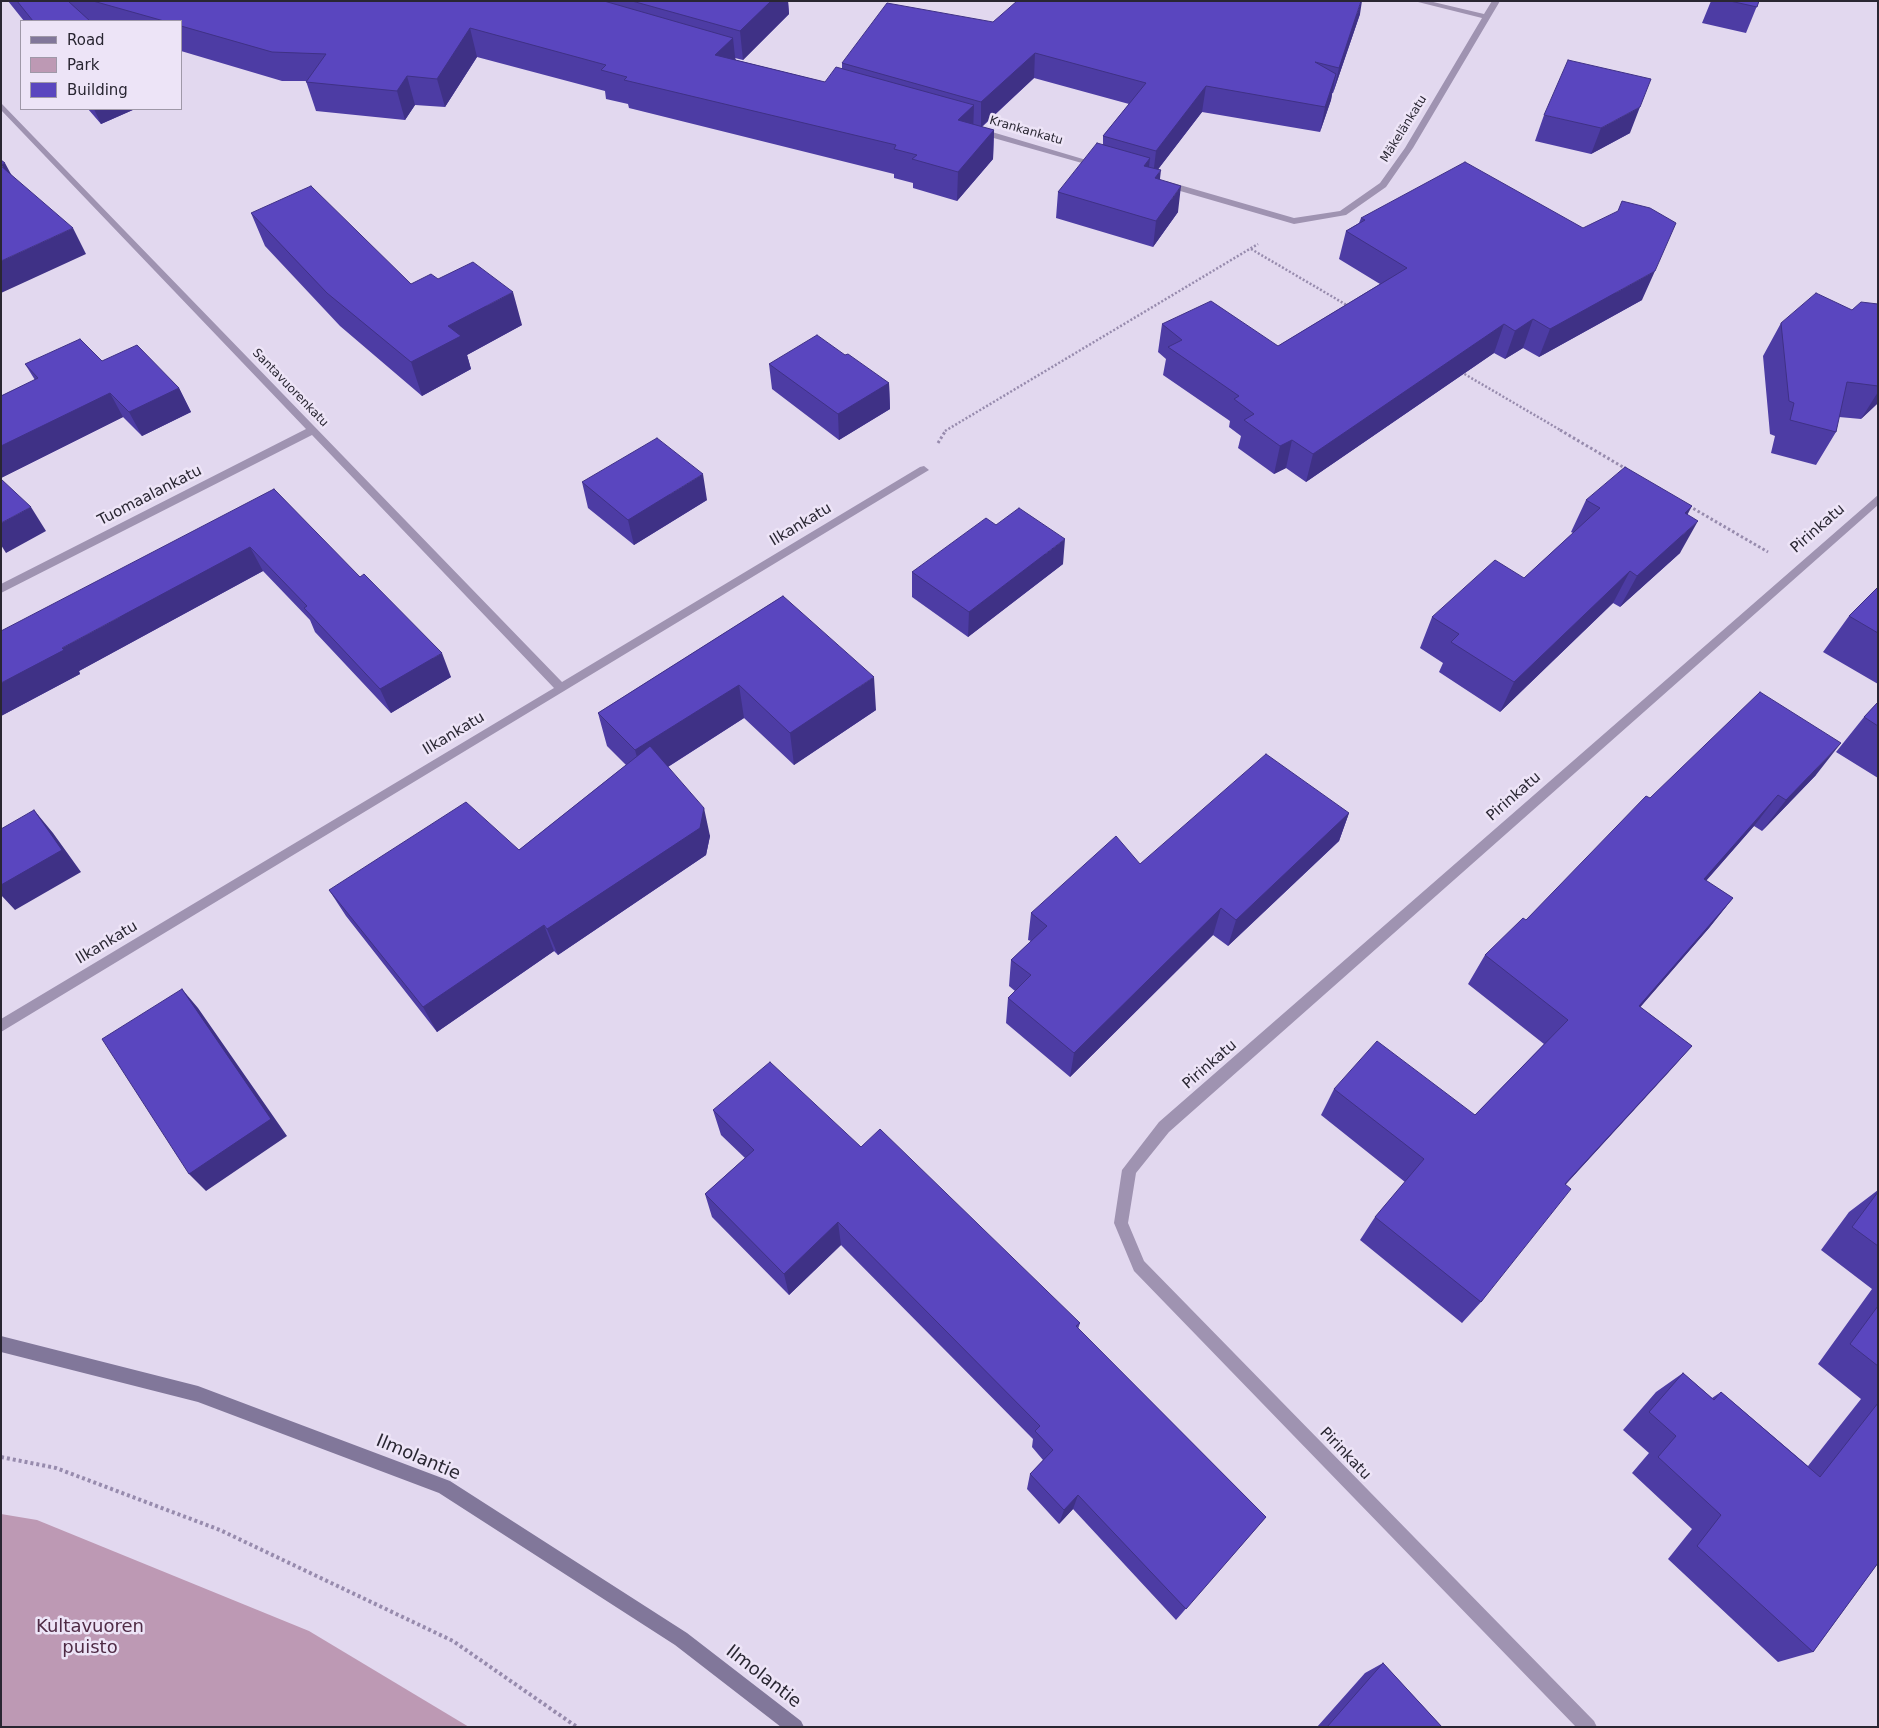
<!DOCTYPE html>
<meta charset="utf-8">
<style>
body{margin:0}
#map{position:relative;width:1879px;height:1728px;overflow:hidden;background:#e2d8ef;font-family:"DejaVu Sans",sans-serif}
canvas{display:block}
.frame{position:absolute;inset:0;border:2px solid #292632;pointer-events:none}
.legend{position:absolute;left:20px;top:20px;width:162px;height:90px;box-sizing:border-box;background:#ede4f7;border:1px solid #9f98a8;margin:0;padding:6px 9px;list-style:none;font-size:15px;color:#292632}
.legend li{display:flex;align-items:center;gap:10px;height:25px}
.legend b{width:25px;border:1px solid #9f98a8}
</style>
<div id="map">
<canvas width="1879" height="1728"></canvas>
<div class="frame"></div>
<ul class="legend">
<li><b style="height:6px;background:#81779a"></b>Road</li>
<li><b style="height:14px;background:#bd99b4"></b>Park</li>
<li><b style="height:14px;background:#5a46bf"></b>Building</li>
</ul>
</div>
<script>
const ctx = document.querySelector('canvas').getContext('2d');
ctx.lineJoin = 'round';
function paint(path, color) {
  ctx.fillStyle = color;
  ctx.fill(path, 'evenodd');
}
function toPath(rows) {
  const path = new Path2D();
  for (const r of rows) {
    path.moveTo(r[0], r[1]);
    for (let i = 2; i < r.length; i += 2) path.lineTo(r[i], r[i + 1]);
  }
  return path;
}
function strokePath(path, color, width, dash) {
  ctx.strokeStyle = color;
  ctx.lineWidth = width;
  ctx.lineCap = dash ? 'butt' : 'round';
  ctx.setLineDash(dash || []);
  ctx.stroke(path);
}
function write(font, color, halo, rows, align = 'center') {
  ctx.font = font + ' "DejaVu Sans",sans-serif';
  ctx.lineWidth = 5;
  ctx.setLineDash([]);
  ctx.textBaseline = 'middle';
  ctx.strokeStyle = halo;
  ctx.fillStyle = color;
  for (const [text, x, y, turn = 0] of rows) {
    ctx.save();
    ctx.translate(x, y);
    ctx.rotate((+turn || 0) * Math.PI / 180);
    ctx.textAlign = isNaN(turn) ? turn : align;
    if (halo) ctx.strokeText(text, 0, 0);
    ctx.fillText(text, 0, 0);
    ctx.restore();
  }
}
const green = toPath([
 [1,1514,37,1520,309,1631,469,1727,1,1727]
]);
const pathFar2 = toPath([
 [1251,249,1350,307],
 [1461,372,1562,431],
 [945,431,1258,244]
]);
const pathFar1 = toPath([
 [1560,430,1628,470],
 [938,443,946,430],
 [1689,506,1768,552]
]);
const path = toPath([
 [1,1457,56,1468,220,1530,453,1641,577,1727]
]);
const street = toPath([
 [1414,1,1429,1,1484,14,1492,1,1500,1,1413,148,1386,187,1346,215,1294,224,1163,186,1163,182,1166,181,1294,218,1340,211,1380,183,1405,148,1482,18,1414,1],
 [1,103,562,682,920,467,924,466,929,470,1,1032,1,1019,554,688,312,435,1,593,1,584,306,429,1,110,1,103],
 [976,129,982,129,1103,165,1096,167,976,133,976,129],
 [1878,495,1878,505,1169,1132,1136,1173,1128,1223,1144,1261,1594,1721,1597,1727,1576,1727,1134,1271,1114,1223,1122,1170,1159,1122,1878,495]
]);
const secondary = toPath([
 [1,1336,198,1386,450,1481,687,1633,801,1721,804,1727,781,1727,675,1645,439,1493,198,1402,1,1352,1,1336]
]);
const wall = toPath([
 [8,1,788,1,789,14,743,60,735,58,736,60,825,82,842,68,842,63,993,22,1360,14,1333,93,1332,93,1331,100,1320,132,1202,112,1158,169,1160,180,1178,212,1153,247,1056,218,1058,192,1103,145,1103,136,1129,104,1034,78,982,127,994,130,993,159,957,201,913,188,913,183,894,178,894,174,629,108,628,104,606,99,605,91,477,57,445,107,415,105,405,120,316,111,306,81,282,81,181,51,181,21,24,21],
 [1711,1,1759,1,1746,33,1702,23],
 [88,109,135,109,101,124],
 [1544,115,1630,133,1591,154,1535,141],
 [251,213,411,284,438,279,522,325,467,355,471,369,422,396,340,326,265,246],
 [1361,218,1642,300,1539,357,1523,348,1505,359,1494,353,1306,482,1286,468,1274,474,1238,448,1241,436,1229,427,1230,421,1163,375,1166,359,1158,352,1162,324,1278,346,1380,284,1339,259,1346,231,1359,223],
 [1878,304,1878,403,1861,419,1839,417,1836,432,1816,465,1771,453,1775,436,1770,434,1763,356,1781,323,1852,310],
 [845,355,889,383,890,409,839,440,772,389,769,364],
 [102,361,179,388,191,412,142,436,123,417,1,478,1,396,35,380,25,364],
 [582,482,707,500,634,545,588,508],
 [274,489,451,677,391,713,315,632,310,620,263,571,79,671,80,674,1,716],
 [1586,500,1687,515,1680,553,1620,607,1613,603,1500,712,1439,672,1443,663,1420,648,1432,617,1524,578,1573,533,1571,532],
 [996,525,1063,564,968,637,912,597,912,572],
 [1878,587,1878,684,1823,652,1849,616],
 [783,596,876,710,794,765,744,718,668,767,710,836,706,855,558,955,554,951,437,1032,346,916,329,890,519,850,626,765,607,746,598,713],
 [1878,702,1878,778,1836,752,1864,717],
 [1816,775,1762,831,1754,826,1706,881,1733,898,1709,928,1640,1007,1692,1046,1566,1184,1481,1302,1462,1323,1360,1240,1375,1217,1405,1182,1321,1115,1334,1089,1475,1115,1544,1044,1468,984,1485,955,1526,920,1650,798],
 [1349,813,1339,841,1228,946,1213,935,1070,1077,1006,1023,1008,998,1015,991,1009,986,1011,960,1031,941,1028,940,1031,913,1140,864],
 [713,1110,861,1147,1080,1323,1078,1329,1266,1517,1176,1620,1073,1509,1059,1524,1027,1489,1030,1474,1043,1460,1032,1447,1033,1439,841,1245,789,1295,712,1217,705,1194,745,1158,721,1135],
 [1878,1190,1878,1563,1813,1652,1778,1662,1668,1559,1692,1529,1632,1473,1649,1453,1623,1430,1656,1392,1683,1373,1712,1398,1721,1392,1808,1466,1861,1399,1818,1364,1872,1289,1821,1250,1849,1212],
 [1383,1663,1442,1727,1317,1727,1365,1673]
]);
const shadedWall = toPath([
 [766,1,788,1,789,14,743,60,740,31],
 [1361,1,1362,1,1360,14,1333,93,1339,68],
 [470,28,477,57,445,107,437,79],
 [733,38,736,66,715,55],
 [1035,53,1034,78,981,127,981,102],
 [1336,74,1331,100,1320,132,1325,107],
 [407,76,415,105,405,120,397,91],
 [1206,86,1202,112,1153,176,1156,151],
 [974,105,973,134,958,120],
 [1640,107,1630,133,1591,154,1601,128],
 [94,109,135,109,101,124],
 [994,130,993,159,957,201,958,172],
 [1150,158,1147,184,1144,166],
 [5,163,19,189,1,165],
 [1161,170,1158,196,1155,178],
 [1181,186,1178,212,1153,247,1156,221],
 [73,228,86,254,1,293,1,261],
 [1655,271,1642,300,1539,357,1550,329],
 [513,292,522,325,467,355,471,369,422,396,411,362,448,326],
 [1533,319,1523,348,1505,359,1515,331],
 [1504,324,1494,353,1306,482,1313,454],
 [889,383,890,409,839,440,838,414],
 [179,388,191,412,142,436,129,412],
 [1878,392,1878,403,1861,419],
 [110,393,123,417,1,478,1,446],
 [1292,440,1286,468,1274,474,1280,446],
 [703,474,707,500,634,545,628,520],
 [1692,506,1675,538,1685,513],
 [31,507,46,531,6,553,1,545,1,523],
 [1698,521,1680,553,1620,607,1637,576],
 [1065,539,1063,564,968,637,969,612],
 [250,547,263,571,79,671,80,674,1,716,1,683,62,648],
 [1630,571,1613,603,1500,712,1514,682],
 [442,653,451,677,391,713,380,689],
 [874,677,876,710,794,765,790,733],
 [739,685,744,718,644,782,635,750],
 [1841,743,1816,775,1762,831,1786,800],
 [1778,795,1754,826,1681,909,1704,879],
 [704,808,710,836,706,855,558,955,547,929],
 [34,810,53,833,81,872,15,910,1,895,1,885],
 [1349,813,1339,841,1228,946,1236,920],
 [1733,898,1709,928,1617,1034,1639,1006],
 [1221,908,1213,935,1070,1077,1074,1053],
 [544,925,554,951,437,1032,423,1007],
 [182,989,198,1008,287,1136,206,1191,189,1174],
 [1692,1046,1668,1073,1544,1208,1565,1184],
 [838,1222,841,1245,789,1295,784,1274],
 [1078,1495,1073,1509,1059,1524,1064,1510]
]);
const building = toPath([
 [17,1,68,1,90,21,33,21,17,1],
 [93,1,604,1,733,38,715,55,825,82,836,67,974,105,958,120,994,130,958,172,912,159,917,155,894,149,896,145,624,80,627,77,601,70,606,65,470,28,437,79,407,76,397,91,306,82,326,54,272,52,181,26,181,21,164,21,93,1],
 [632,1,771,1,740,31,632,1],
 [1017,1,1361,1,1339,68,1315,62,1336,74,1325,107,1206,86,1156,151,1103,136,1146,83,1035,53,981,102,842,63,887,3,993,22,1017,1],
 [1730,1,1759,1,1757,7,1730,1],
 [1568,60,1651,79,1640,107,1601,128,1544,115,1568,60],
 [1097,143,1150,158,1144,166,1161,170,1155,178,1181,186,1156,221,1058,192,1097,143],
 [1,160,5,163,1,165,1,160],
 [1465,162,1583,228,1618,211,1622,201,1650,208,1676,223,1655,271,1550,329,1533,319,1515,331,1504,324,1313,454,1292,440,1280,446,1244,420,1254,414,1234,399,1239,396,1168,347,1182,340,1162,324,1211,301,1278,346,1407,268,1346,231,1365,220,1361,218,1465,162],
 [1,166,73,228,1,261,1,166],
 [311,186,411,284,431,274,438,279,473,262,513,292,448,326,461,336,411,362,327,293,251,213,311,186],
 [1816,293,1852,310,1861,302,1878,304,1878,386,1847,382,1836,432,1790,420,1794,403,1789,401,1781,323,1816,293],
 [817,335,845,355,848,354,889,383,838,414,769,364,817,335],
 [80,339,102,361,137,345,179,388,129,412,110,393,1,446,1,396,38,378,25,364,80,339],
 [657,438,703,474,628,520,582,482,657,438],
 [1625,467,1692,506,1685,513,1698,521,1637,576,1630,571,1514,682,1451,642,1459,634,1432,617,1495,560,1524,578,1600,508,1586,500,1625,467],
 [1,479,31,507,1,523,1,479],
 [274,489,360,577,364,574,442,653,380,689,304,608,307,606,250,547,62,648,64,650,1,683,1,631,274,489],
 [1019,508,1065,539,969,612,912,572,986,518,996,525,1019,508],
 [1878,587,1878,633,1849,616,1878,587],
 [783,596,874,677,790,733,739,685,635,750,598,713,783,596],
 [1760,692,1841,743,1786,800,1778,795,1704,879,1733,898,1639,1006,1692,1046,1565,1184,1571,1189,1481,1302,1375,1217,1424,1159,1334,1089,1377,1041,1475,1115,1568,1020,1485,955,1523,918,1526,920,1646,796,1650,798,1760,692],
 [1878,702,1878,726,1864,717,1878,702],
 [650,746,704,808,700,828,547,929,544,925,423,1007,329,890,466,802,519,850,650,746],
 [1266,754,1349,813,1236,920,1221,908,1074,1053,1008,998,1031,975,1011,960,1047,926,1031,913,1116,836,1140,864,1266,754],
 [34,810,62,850,1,885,1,829,34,810],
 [182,989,271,1119,189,1174,102,1039,182,989],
 [770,1062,861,1147,880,1129,1080,1323,1076,1326,1266,1517,1186,1609,1078,1495,1064,1510,1030,1474,1053,1450,1035,1431,1040,1426,838,1222,784,1274,705,1194,754,1150,713,1110,770,1062],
 [1878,1192,1878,1246,1852,1227,1878,1192],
 [1878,1306,1878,1366,1850,1344,1878,1306],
 [1683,1373,1714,1400,1721,1392,1820,1477,1878,1403,1878,1563,1813,1652,1697,1546,1721,1515,1658,1457,1676,1436,1649,1412,1683,1373],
 [1383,1663,1442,1727,1327,1727,1383,1663]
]);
const farStreetnames = [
 ["Mäkelänkatu",1404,129,-58],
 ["Krankankatu",1026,131,16],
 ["Santavuorenkatu",290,388,46]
];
const streetNames = [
 ["Tuomaalankatu",150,496,-27],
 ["Ilkankatu",801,525,-31],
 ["Pirinkatu",1818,529,-41],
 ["Ilkankatu",454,734,-31],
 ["Pirinkatu",1514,797,-41],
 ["Ilkankatu",107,943,-31],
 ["Pirinkatu",1210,1065,-41],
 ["Pirinkatu",1345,1454,46]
];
const nearStreetnames = [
 ["Ilmolantie",418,1458,23],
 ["Ilmolantie",763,1677,38]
];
const nearParknames = [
 ["Kultavuoren",90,1627],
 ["puisto",90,1648]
];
paint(green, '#bd99b4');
strokePath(pathFar2, '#978bad', 2.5, [2, 2]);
strokePath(pathFar1, '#978bad', 3, [2.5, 2.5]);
strokePath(path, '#978bad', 4, [3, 3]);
paint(street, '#9f93b1');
paint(secondary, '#81779a');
paint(wall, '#4d3ca4');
paint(shadedWall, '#3f3186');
paint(building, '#5a46bf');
strokePath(building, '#3f3186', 1);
write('12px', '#292632', '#ede4f7', farStreetnames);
write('15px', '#292632', '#ede4f7', streetNames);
write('18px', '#292632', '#ede4f7', nearStreetnames);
write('18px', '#4f2b45', '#ede4f7', nearParknames);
</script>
